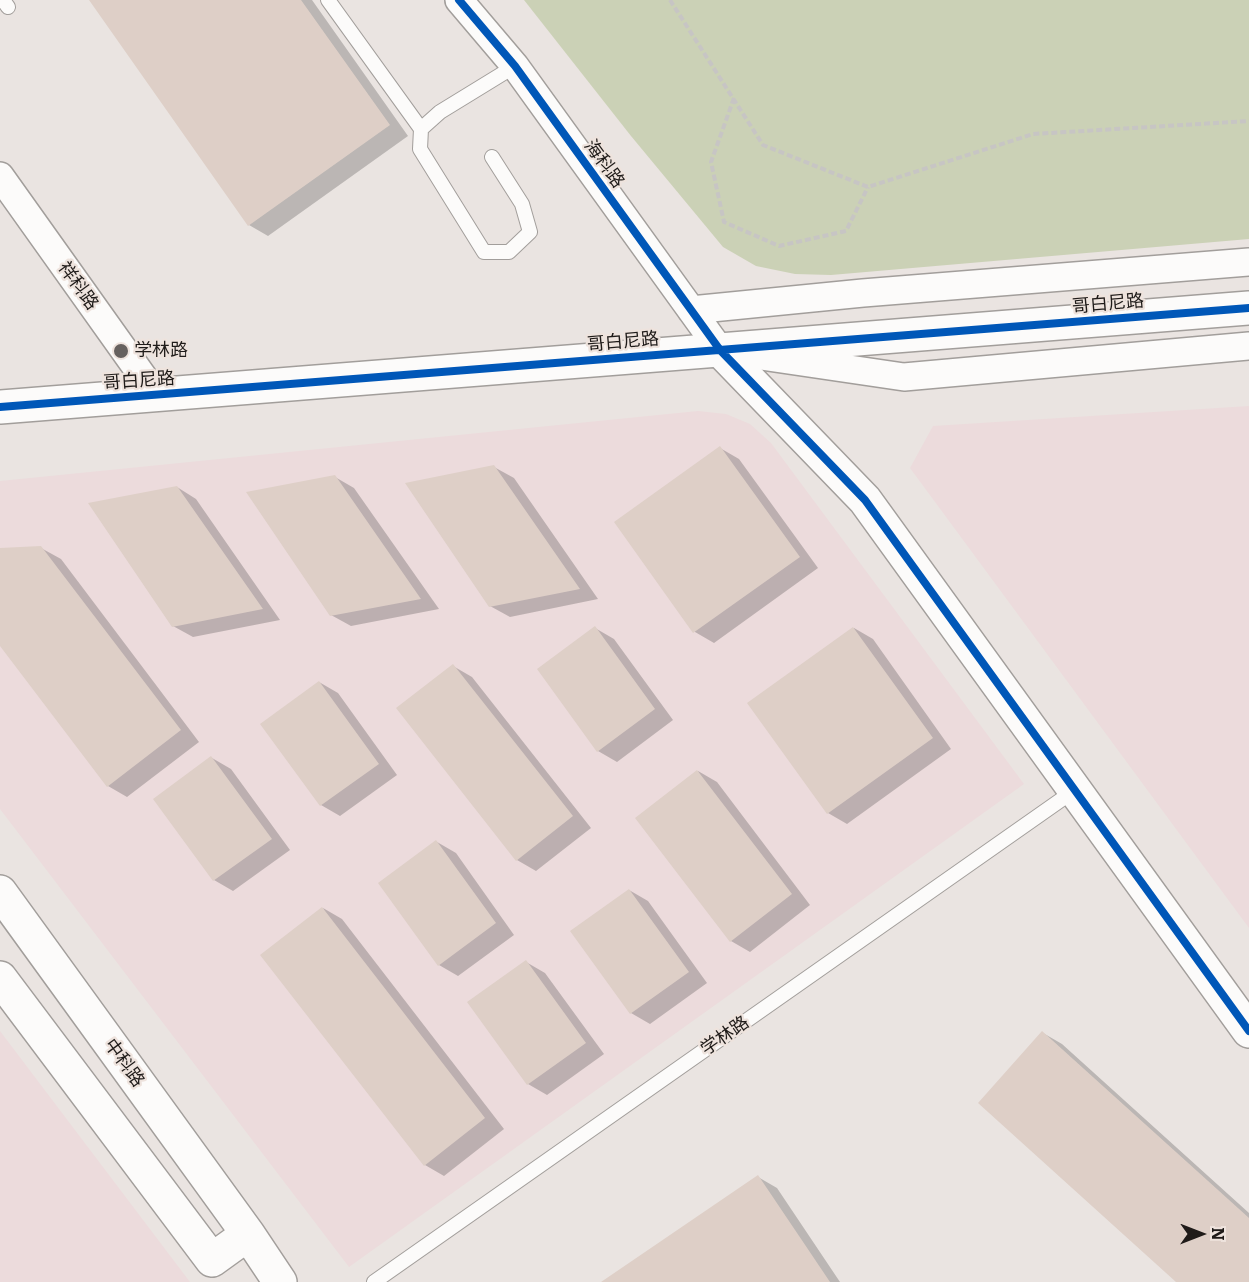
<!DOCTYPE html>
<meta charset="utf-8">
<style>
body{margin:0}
#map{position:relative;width:1249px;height:1282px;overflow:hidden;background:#eae4e1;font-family:Literata,serif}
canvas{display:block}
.north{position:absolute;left:1171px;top:1204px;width:60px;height:60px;-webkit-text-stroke:4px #eee3dd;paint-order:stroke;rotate:90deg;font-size:16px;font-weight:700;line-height:24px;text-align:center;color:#1f1b19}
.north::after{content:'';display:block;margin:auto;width:21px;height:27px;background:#1f1b19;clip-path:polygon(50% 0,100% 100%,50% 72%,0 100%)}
</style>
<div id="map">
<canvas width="1249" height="1282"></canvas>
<div class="north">N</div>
</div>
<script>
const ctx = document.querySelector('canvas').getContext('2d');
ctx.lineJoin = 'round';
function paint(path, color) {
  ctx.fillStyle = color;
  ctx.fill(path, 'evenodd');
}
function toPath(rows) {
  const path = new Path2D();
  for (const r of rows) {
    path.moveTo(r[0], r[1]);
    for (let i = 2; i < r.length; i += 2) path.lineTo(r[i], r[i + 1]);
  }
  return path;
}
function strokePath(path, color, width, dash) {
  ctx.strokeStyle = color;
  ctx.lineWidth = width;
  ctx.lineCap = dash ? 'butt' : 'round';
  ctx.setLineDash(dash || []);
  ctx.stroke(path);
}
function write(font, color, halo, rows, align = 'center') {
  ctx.font = font + ' Literata,"Noto Sans SC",serif';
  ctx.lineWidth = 4.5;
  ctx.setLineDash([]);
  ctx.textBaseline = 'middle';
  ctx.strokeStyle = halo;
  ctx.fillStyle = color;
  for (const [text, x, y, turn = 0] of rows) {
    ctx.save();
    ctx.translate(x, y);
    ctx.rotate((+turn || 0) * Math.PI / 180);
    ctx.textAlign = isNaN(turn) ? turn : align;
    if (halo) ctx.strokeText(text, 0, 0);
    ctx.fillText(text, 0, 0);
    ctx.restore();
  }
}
const commercial = toPath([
 [1249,406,1249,928,910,468,933,426],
 [698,411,726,414,750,424,771,443,1024,784,349,1267,0,809,0,481],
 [0,1031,190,1282,0,1282]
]);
const green = toPath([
 [524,0,1249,0,1249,239,831,275,795,274,756,266,723,247,631,136]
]);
const shadow = toPath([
 [91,0,312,0,408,136,268,236,249,225],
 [720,448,739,459,818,568,714,643,695,632,616,523],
 [494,467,514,478,598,599,510,617,490,606],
 [335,477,354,488,439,609,351,626,331,615],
 [177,487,196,499,280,620,193,637,173,626],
 [41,548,61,559,199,742,127,797,108,786,0,643,0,550],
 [595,628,614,639,673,720,617,762,598,751],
 [854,628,873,639,951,749,847,824,828,813,749,704],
 [453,666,472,677,591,828,536,871,517,860],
 [319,682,338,693,397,775,340,816,321,805,263,724],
 [212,758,231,769,290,850,233,891,214,880],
 [698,771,717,782,810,905,750,952,731,941],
 [437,842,456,853,514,935,458,976,439,965],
 [629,890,648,901,707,983,650,1024,631,1013],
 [323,908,342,919,504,1129,444,1176,425,1165],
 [526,962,545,973,604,1054,547,1095,528,1084,469,1003],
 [1043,1033,1062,1044,1249,1213,1249,1282,1178,1282],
 [758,1177,777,1188,840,1282,603,1282]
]);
const building = toPath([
 [89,0,301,0,390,125,248,226],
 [720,446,800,557,693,633,614,522],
 [494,465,580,589,489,607,405,483],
 [335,475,421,599,330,616,246,492],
 [177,486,263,609,172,627,88,503],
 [41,546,181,730,107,787,0,646,0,548],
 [595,626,655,709,597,752,537,669],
 [853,627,933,738,827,814,747,703],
 [453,664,573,816,516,861,396,708],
 [319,681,379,764,320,806,260,724],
 [211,756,272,839,213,881,153,799],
 [697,770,792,894,730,942,635,818],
 [436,840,496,923,438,966,378,883],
 [629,889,689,972,630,1014,570,931],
 [322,907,485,1118,424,1166,260,955],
 [526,960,586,1043,527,1085,467,1002],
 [1042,1031,1249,1218,1249,1282,1176,1282,978,1103],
 [758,1175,830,1282,601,1282]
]);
const path = toPath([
 [670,0,763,145,868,187,1033,134,1249,121],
 [734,98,711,162,724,222,779,246,846,231,868,187]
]);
const service = toPath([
 [3,0,8,7],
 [328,0,421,129],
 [492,157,522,204,530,232,509,252,484,252,420,149,421,129,440,112,515,66],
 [374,1282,1075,790]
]);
const minor = toPath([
 [459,0,515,66,720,350,904,377,1249,346],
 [0,176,156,395],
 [691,310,863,293,1249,262]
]);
const tertiary = toPath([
 [720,350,865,500,1249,1031],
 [0,407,1249,308],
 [0,892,248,1234,212,1260,0,978],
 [248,1234,280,1282]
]);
const cycleway = toPath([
 [459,0,515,66,720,350,865,500,1249,1031],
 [0,407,1249,308]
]);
const markers = [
 [121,351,8,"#66615f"]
];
const streetNames = [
 ["海科路",604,164,54],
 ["祥科路",78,286,54],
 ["哥白尼路",1108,304,-5],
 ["哥白尼路",623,342,-5],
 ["哥白尼路",139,381,-4],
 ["学林路",725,1036,-35],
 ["中科路",124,1063,54]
];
const poiNames = [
 ["学林路",134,351]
];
paint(commercial, '#ecdbdc');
paint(green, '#cbd1b6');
paint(shadow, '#0003');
paint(building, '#decfc7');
strokePath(service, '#a29e9b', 16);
strokePath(minor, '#a29e9b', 30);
strokePath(tertiary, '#a29e9b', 36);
strokePath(path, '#c7c5c4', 4, [6, 3]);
strokePath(service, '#fcfbfa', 14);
strokePath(minor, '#fcfbfa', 27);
strokePath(tertiary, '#fcfbfa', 33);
strokePath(cycleway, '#0057b8', 8);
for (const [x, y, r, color] of markers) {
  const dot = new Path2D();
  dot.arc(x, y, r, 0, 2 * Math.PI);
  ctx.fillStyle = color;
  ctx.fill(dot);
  strokePath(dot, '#eee3dd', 2);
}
write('18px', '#1f1b19', '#eee3dd', streetNames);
write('18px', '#1f1b19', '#eee3dd', poiNames, 'left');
</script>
